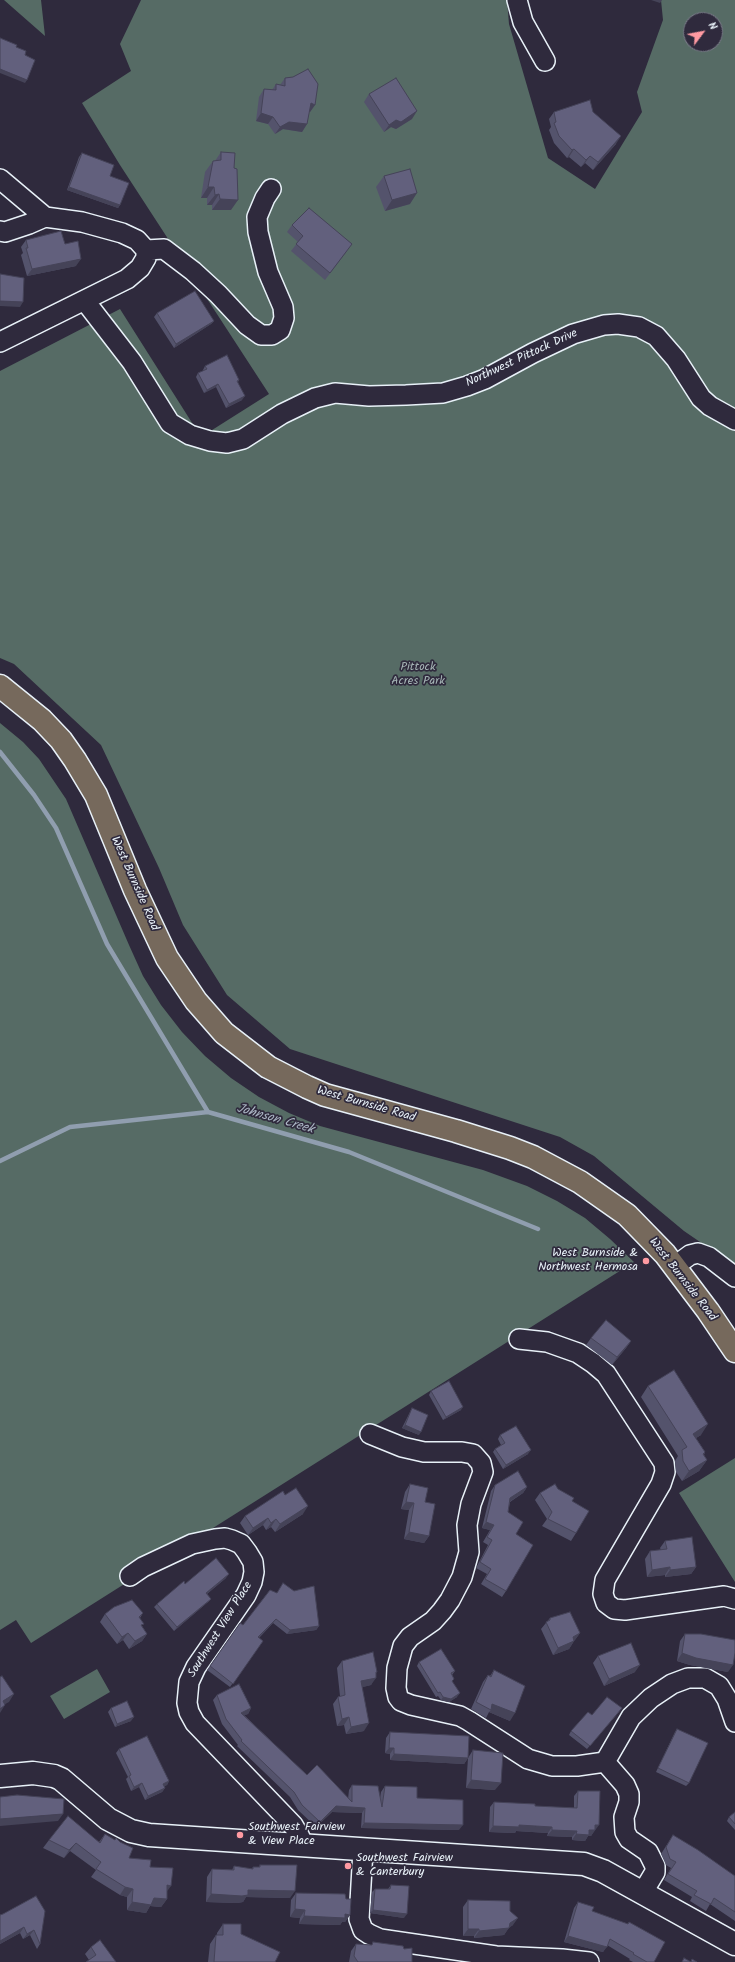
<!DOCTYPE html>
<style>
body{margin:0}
#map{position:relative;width:735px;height:1962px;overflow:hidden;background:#2f2a3d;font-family:Kalam,sans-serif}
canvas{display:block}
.north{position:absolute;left:683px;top:12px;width:40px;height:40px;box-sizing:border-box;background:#2f2a3d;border:1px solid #797a88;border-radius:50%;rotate:58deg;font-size:11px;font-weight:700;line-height:16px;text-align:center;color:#e8f1f8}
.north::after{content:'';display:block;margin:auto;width:14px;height:18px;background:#ff9aa2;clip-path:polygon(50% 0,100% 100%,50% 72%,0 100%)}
</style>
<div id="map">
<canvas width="735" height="1962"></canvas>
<div class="north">N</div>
</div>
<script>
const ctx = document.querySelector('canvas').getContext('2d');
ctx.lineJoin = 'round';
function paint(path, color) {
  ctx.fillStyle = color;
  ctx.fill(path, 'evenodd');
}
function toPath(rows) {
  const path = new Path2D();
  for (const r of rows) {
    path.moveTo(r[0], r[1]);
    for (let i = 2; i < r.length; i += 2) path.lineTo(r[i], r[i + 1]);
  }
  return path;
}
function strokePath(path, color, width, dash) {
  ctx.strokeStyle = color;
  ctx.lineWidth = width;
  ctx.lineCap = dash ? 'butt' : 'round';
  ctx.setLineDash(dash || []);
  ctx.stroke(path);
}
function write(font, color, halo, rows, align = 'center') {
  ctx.font = font + ' Kalam,sans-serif';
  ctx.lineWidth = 3.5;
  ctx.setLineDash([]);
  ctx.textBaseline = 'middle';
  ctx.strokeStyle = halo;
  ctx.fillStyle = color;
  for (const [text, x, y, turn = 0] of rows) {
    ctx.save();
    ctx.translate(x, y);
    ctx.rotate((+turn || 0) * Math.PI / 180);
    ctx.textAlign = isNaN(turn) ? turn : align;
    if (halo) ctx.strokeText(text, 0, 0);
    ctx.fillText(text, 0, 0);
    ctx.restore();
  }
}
const green = toPath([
 [4,0,41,0,45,36],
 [141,0,507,0,509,24,548,158,595,189,642,112,637,92,663,20,661,0,735,0,735,1266,684,1231,594,1156,560,1137,290,1049,227,995,183,925,159,868,101,745,14,664,0,658,0,371,120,309,201,437,269,394,120,165,82,103,131,71,120,44],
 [691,20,715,20,715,44,691,44],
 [0,723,23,742,39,759,66,799,129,945,143,976,161,1005,182,1032,205,1056,231,1078,259,1097,289,1113,320,1126,483,1170,527,1186,557,1201,585,1218,610,1239,634,1262,31,1643,16,1620,0,1630],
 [735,1458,735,1582,679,1493],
 [97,1669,110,1692,64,1719,50,1696]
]);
const stream = toPath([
 [0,752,34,795,56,828,107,944,208,1112],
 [0,1161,70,1127,208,1112,349,1152,538,1229]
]);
const minor = toPath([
 [517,0,523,22,545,61],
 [0,179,45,217],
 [0,231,5,232,29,224,45,217,82,222,122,233,137,240,146,250],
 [146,250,164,249,193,271,218,294,247,325,261,335,272,335,280,330,284,318,283,307,268,272,258,232,257,217,265,198,271,189],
 [85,301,132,362,170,423,190,435,210,441,227,443,243,439,282,414,315,398,335,393,369,396,406,395,443,393,467,386,485,379,533,353,573,334,604,325,618,324,639,327,656,336,676,359,701,398,710,406,735,420],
 [0,342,127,279,140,268,146,258,146,250],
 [675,1266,690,1255,698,1253,709,1257,735,1277],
 [519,1339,547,1342,578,1353,593,1363,606,1374,664,1463,665,1472,661,1484,605,1580,603,1594,606,1603,614,1609,625,1610,724,1596,735,1599],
 [370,1434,402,1447,424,1452,462,1452,473,1454,481,1463,483,1472,471,1504,467,1525,469,1552,462,1577,450,1600,442,1611,433,1621,410,1637,403,1646,397,1668,396,1688,398,1697,401,1701,411,1705,460,1716,469,1721,528,1759,552,1766,577,1766,605,1762,631,1717,651,1698,672,1684,688,1678,705,1678,719,1686,727,1699,735,1722],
 [130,1576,143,1567,192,1544,215,1539,225,1538,232,1540,241,1544,247,1552,253,1562,254,1572,252,1582,246,1595,196,1667,189,1682,187,1703,189,1712,195,1723,293,1825,300,1837,301,1844],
 [605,1762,625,1785,629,1794,629,1802,624,1817,625,1832,629,1839,648,1852,655,1866,655,1872,643,1892],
 [363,1850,359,1919,363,1930,369,1934,380,1939,496,1956,562,1959,589,1962]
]);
const tertiary = toPath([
 [0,1776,33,1773,54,1776,61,1779,108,1819,131,1831,149,1835,584,1864,603,1871,735,1944]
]);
const primary = toPath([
 [0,686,42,720,61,740,75,760,96,795,135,890,167,958,196,1001,224,1033,268,1067,307,1087,325,1095,456,1131,510,1148,533,1157,580,1182,627,1215,665,1254,708,1311,735,1351]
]);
const wall = toPath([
 [285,78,315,105,310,112,309,112,307,124,302,132,283,129,275,134,268,124,256,121,259,97,264,89,272,90,276,84,280,85],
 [369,94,412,119,396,129,391,127,384,132,364,102],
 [554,112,593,112,616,144,593,170,585,163,581,167,569,157,567,158,554,143,549,130,551,127,549,119],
 [221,152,231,210,212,210,212,205,207,205,207,198,201,198,205,172,213,161,215,161],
 [82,153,110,176,120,205,118,208,67,190,79,157],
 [384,176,410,204,385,211,376,187],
 [292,225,347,251,325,280,291,251,298,242,287,232],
 [26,240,65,244,76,266,27,276,21,255,23,253,21,247],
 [157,313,214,321,211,324,174,348,154,317],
 [205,366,239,380,238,382,242,400,226,408,216,387,204,393,196,377,198,373,203,371,203,370],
 [591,1338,631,1341,626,1348,612,1365,586,1345],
 [648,1386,701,1435,696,1438,705,1452,704,1455,707,1460,699,1471,682,1481,676,1472,675,1461,678,1456,641,1397],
 [431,1391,461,1410,443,1420,429,1395],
 [412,1408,419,1435,402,1428],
 [500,1435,528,1454,503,1469,493,1452,495,1449,501,1445,498,1439],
 [410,1484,429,1536,424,1543,404,1539,409,1510,401,1509,405,1492],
 [495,1485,527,1487,523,1493,510,1502,508,1512,516,1534,506,1591,502,1597,481,1584,487,1574,476,1568,488,1545,483,1542,490,1530,482,1528,491,1491],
 [558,1489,572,1501,576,1533,571,1541,542,1526,547,1519,535,1500,540,1493],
 [285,1495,303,1514,275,1532,271,1527,266,1530,263,1525,248,1535,240,1523,245,1516],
 [665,1541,696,1567,691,1574,665,1577,665,1575,647,1577,645,1559,650,1551,661,1550,660,1548],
 [226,1578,207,1594,211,1599,208,1602,174,1631,154,1607,157,1604,185,1584],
 [270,1590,319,1626,316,1630,287,1634,273,1623,259,1638,263,1641,230,1687,207,1670,240,1623,243,1625],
 [143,1613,140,1618,142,1626,147,1634,142,1641,129,1649,123,1640,117,1644,100,1622,105,1614],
 [550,1618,580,1633,574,1641,569,1649,553,1655,541,1629],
 [685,1634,728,1672,690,1665,677,1661,680,1641],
 [598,1656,635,1672,604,1686,593,1663],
 [342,1661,376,1674,371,1685,362,1687,364,1731,346,1734,344,1725,337,1726,333,1704,338,1697,340,1696,337,1668],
 [419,1662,455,1671,452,1675,454,1679,452,1682,457,1697,449,1702,441,1700,438,1696,436,1697,417,1666],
 [494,1670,510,1721,489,1712,486,1718,471,1709,483,1682,488,1675,490,1676],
 [217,1695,251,1708,248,1714,244,1715,307,1775,348,1799,349,1790,352,1785,380,1798,381,1792,385,1786,417,1798,459,1830,361,1828,362,1813,332,1812,316,1827,298,1810,290,1797,237,1746,238,1745,222,1724,213,1700],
 [111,1708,131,1721,115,1727,108,1712],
 [619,1712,587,1749,569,1735,571,1731,592,1715],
 [677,1729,689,1783,686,1786,656,1772,675,1732],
 [390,1732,468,1758,464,1764,390,1760,390,1754,385,1753,386,1738],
 [119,1749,169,1781,167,1785,164,1786,165,1788,162,1792,145,1800,139,1787,131,1791,126,1779,128,1777,116,1753],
 [473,1750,495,1790,466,1788,468,1758],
 [578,1791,595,1831,594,1831,591,1836,588,1836,585,1841,572,1840,572,1837,547,1836,548,1833,516,1831,515,1833,489,1832,490,1807,494,1802,535,1806,574,1808,574,1796],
 [735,1812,735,1830,727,1821,729,1817],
 [105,1834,129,1858,150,1867,167,1892,167,1899,161,1907,150,1906,146,1913,127,1910,127,1897,120,1895,91,1877,96,1870,70,1851,64,1858,43,1848,49,1840,99,1842],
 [673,1835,735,1876,735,1921,710,1904,706,1911,690,1901,692,1897,664,1880,671,1868,666,1865,661,1854],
 [260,1865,290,1898,246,1897,243,1902,237,1903,206,1902,207,1877,212,1869,232,1870,234,1866,252,1869,253,1867,259,1867],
 [391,1885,404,1918,370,1913,372,1892,375,1889,388,1889],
 [296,1893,350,1915,345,1922,342,1922,340,1925,299,1924,300,1918,290,1917,291,1900],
 [36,1896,40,1944,37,1949,30,1935,23,1939,20,1933,0,1944,0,1915,3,1914],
 [468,1900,510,1911,513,1925,509,1927,504,1935,474,1938,474,1936,463,1936,463,1907],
 [578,1902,592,1911,628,1924,654,1962,633,1962,629,1960,630,1959,607,1945,603,1952,564,1942,574,1908],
 [223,1924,241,1934,275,1962,208,1962,210,1944,216,1935,217,1935,217,1933],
 [373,1942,404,1949,412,1962,349,1962,351,1951,356,1944,372,1945],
 [91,1947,116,1962,89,1960,85,1954]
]);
const shadedWall = toPath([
 [651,0,662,0,660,3],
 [0,69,27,80,25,83,0,73],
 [311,103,315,105,310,112,306,111],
 [417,111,412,119,396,129,391,127,384,132,389,125,396,120],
 [261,113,273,117,268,124,256,121],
 [289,122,307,124,302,132,283,129,275,134,280,127],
 [621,136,616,144,593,170,598,162],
 [574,149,569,157,567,158,572,150],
 [590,156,585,163,581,167,586,160],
 [69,187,120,205,118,208,67,190],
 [208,187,214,187,207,198,201,198],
 [417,193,410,204,385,211,392,200],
 [219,194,212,205,207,205,215,195],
 [220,199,238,200,231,210,212,210],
 [81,259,76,266,27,276,32,269],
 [0,301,23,302,20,307,0,306],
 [214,321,211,324,174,348,176,344],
 [218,384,216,387,204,393,207,390],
 [245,396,242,400,226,408,229,404],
 [631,1341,626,1348,612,1365,617,1357],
 [463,1407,461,1410,443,1420,446,1417],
 [708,1424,701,1435,686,1444,693,1434],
 [405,1425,421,1432,419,1435,402,1428],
 [531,1450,528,1454,503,1469,506,1465],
 [707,1460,699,1471,682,1481,689,1471],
 [527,1487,523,1493,506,1504,510,1498],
 [406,1502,414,1503,409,1510,401,1509],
 [308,1506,303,1514,275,1532,280,1524],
 [268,1518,263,1525,248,1535,253,1528],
 [276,1519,271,1527,266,1530,271,1523],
 [486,1522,494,1525,490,1530,482,1528],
 [409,1532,429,1536,424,1543,404,1539],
 [670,1567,665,1575,647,1577,652,1570],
 [696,1567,691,1574,665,1577,670,1570],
 [229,1574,226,1578,203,1597,206,1593],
 [211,1599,208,1602,174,1631,177,1627],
 [276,1619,273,1623,255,1641,258,1637],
 [319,1626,316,1630,287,1634,290,1630],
 [128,1633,123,1640,117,1644,122,1637],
 [580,1633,575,1640,568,1644,573,1637],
 [147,1634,142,1641,129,1649,135,1641],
 [574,1641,569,1649,553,1655,558,1648],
 [682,1653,733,1665,728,1672,690,1665,677,1661],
 [640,1665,635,1672,604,1686,609,1679],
 [376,1672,377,1672,372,1679,376,1678,371,1685,356,1689,361,1681],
 [460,1693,457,1697,449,1702,441,1700,443,1697],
 [14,1694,9,1702,0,1707,3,1701],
 [492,1704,515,1713,510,1721,489,1712,491,1710],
 [5,1705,0,1713,0,1709],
 [251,1708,248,1714,237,1718,241,1713],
 [134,1717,131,1721,115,1727,117,1724],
 [349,1717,344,1725,337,1726,342,1719],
 [369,1723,364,1731,346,1734,351,1727],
 [389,1748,394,1748,390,1754,385,1753],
 [394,1754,468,1758,464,1764,390,1760],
 [471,1780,501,1783,495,1790,466,1788],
 [169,1781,167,1785,161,1788,163,1784],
 [142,1783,139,1787,131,1791,134,1787],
 [165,1788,162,1792,145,1800,148,1796],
 [336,1806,365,1808,362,1813,332,1812,316,1827,320,1822],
 [63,1814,58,1821,0,1826,0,1819],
 [364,1823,463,1825,459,1830,361,1828],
 [519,1825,552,1827,548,1833,516,1831,515,1833,489,1832,493,1826],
 [595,1825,599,1825,591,1836,588,1836,585,1841,572,1840,576,1834,589,1830],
 [552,1830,577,1831,572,1837,547,1836],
 [76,1843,70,1851,64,1858,69,1850],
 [167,1885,171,1886,165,1894],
 [125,1887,133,1889,127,1897,120,1895],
 [248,1890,295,1891,290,1898,246,1897,243,1902,237,1903,206,1902,211,1894],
 [154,1898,167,1899,161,1907,150,1906,146,1913,127,1910,132,1902],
 [295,1909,305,1910,300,1918,290,1917],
 [373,1910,407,1914,404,1918,370,1913],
 [345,1914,350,1915,345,1922,342,1922,340,1925,299,1924,304,1916],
 [518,1918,513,1925,509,1928,504,1935,474,1938,479,1931,510,1923],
 [24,1927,20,1933,0,1944,0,1941],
 [468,1929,479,1929,474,1936,463,1936],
 [34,1930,30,1935,23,1939,27,1934],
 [568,1936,607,1947,603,1952,564,1942]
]);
const building = toPath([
 [0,38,17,45,16,47,26,51,25,55,35,60,27,80,0,69,0,38],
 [308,69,318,84,315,105,311,103,307,124,289,122,280,127,273,117,261,113,264,89,276,90,276,84,285,86,285,78,293,77,308,69],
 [396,78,417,111,401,122,396,120,389,125,369,94,396,78],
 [590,100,593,112,621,136,598,162,590,156,586,160,574,149,572,150,559,136,554,123,556,122,554,112,590,100],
 [221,152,235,153,234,168,237,169,238,200,220,199,219,194,215,195,214,187,208,187,213,161,221,160,221,152],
 [82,153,114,165,110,176,129,183,120,205,69,187,82,153],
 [410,169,417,193,392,200,384,176,410,169],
 [309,208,352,244,330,273,296,244,303,236,292,225,309,208],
 [61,231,65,244,78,241,81,259,32,269,26,248,28,248,26,240,61,231],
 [0,274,24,278,23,302,0,301,0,274],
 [195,291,214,321,176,344,157,313,195,291],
 [227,355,239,380,237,381,245,396,229,404,218,384,207,390,198,373,207,369,205,366,227,355],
 [606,1320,631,1341,617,1357,591,1338,606,1320],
 [674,1370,708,1424,693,1434,705,1452,703,1454,707,1460,689,1471,683,1461,682,1450,687,1447,648,1386,674,1370],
 [449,1381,463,1407,446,1417,431,1391,449,1381],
 [412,1408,428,1415,421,1432,405,1425,412,1408],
 [516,1426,531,1450,506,1465,495,1449,505,1443,500,1435,516,1426],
 [518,1471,527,1487,510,1498,508,1512,523,1522,516,1534,533,1545,506,1591,485,1579,491,1569,480,1562,492,1540,487,1537,494,1525,486,1522,495,1485,518,1471],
 [410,1484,428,1488,425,1502,435,1504,429,1536,409,1532,414,1503,406,1502,410,1484],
 [555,1484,558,1489,574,1498,572,1501,589,1511,576,1533,548,1519,552,1512,540,1493,555,1484],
 [296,1488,308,1506,280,1524,276,1519,271,1523,268,1518,253,1528,245,1516,283,1491,285,1495,296,1488],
 [692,1537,696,1567,670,1570,670,1567,652,1570,650,1551,667,1549,665,1541,692,1537],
 [216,1558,229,1574,206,1593,211,1599,177,1627,157,1604,184,1581,185,1584,216,1558],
 [283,1583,294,1591,314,1586,319,1626,290,1630,276,1619,258,1637,263,1641,233,1684,210,1666,240,1623,243,1625,270,1590,277,1593,283,1583],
 [132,1600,143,1613,139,1617,144,1624,141,1625,147,1634,135,1641,128,1633,122,1637,105,1614,114,1607,132,1600],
 [570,1612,580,1633,573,1637,574,1641,558,1648,546,1622,550,1620,550,1618,570,1612],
 [685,1634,701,1634,735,1640,735,1653,733,1665,696,1658,682,1653,685,1634],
 [631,1643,640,1665,609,1679,598,1656,631,1643],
 [441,1649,455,1671,451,1673,454,1679,452,1681,460,1693,451,1699,443,1697,440,1692,438,1693,419,1662,441,1649],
 [373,1652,377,1672,376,1672,376,1678,361,1681,369,1723,351,1727,349,1717,342,1719,338,1697,345,1695,342,1661,373,1652],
 [494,1670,525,1686,515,1713,492,1704,491,1710,476,1702,488,1675,491,1677,494,1670],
 [2,1676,14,1694,3,1701,5,1705,0,1709,0,1677,2,1676],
 [239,1684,251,1708,241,1713,307,1775,317,1765,352,1802,352,1785,378,1786,382,1807,385,1786,417,1787,417,1798,463,1800,463,1825,364,1823,365,1808,336,1806,320,1822,302,1805,294,1792,241,1741,242,1740,226,1719,217,1695,239,1684],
 [607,1697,622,1708,590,1746,571,1731,588,1712,592,1715,607,1697],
 [127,1701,134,1717,117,1724,111,1708,127,1701],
 [677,1729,708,1743,689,1783,658,1768,677,1729],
 [390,1732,469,1736,468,1758,394,1754,394,1748,389,1748,390,1732],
 [147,1736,169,1781,163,1784,165,1788,148,1796,142,1783,134,1787,129,1776,131,1775,119,1749,147,1736],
 [473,1750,503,1753,501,1783,471,1780,473,1750],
 [578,1791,600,1791,599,1825,595,1825,595,1830,589,1830,589,1835,576,1834,577,1831,552,1830,552,1827,519,1825,519,1827,493,1826,494,1802,535,1804,535,1806,577,1808,578,1791],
 [17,1795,64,1799,63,1814,0,1819,0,1797,17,1795],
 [735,1812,735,1824,729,1817,735,1812],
 [68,1816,100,1843,105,1834,115,1840,116,1838,120,1842,133,1848,129,1858,151,1860,150,1867,173,1868,171,1886,167,1885,167,1899,154,1898,151,1905,132,1902,133,1889,125,1887,96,1869,101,1862,76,1843,69,1850,49,1840,68,1816],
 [673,1835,698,1850,735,1876,735,1912,714,1898,711,1904,694,1895,697,1891,668,1874,676,1862,670,1859,666,1847,673,1835],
 [260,1865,297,1865,295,1891,248,1890,248,1895,242,1896,211,1894,212,1869,234,1870,234,1866,253,1869,253,1867,260,1867,260,1865],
 [391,1885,409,1886,407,1914,373,1910,375,1889,390,1889,391,1885],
 [296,1893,345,1894,346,1899,351,1899,350,1915,345,1914,345,1918,304,1916,305,1910,295,1909,296,1893],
 [36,1896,45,1911,40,1944,34,1930,27,1934,24,1927,0,1941,0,1915,3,1914,36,1896],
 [468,1900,510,1901,510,1911,518,1918,510,1923,509,1928,479,1931,479,1929,468,1929,468,1900],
 [578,1902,594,1907,592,1911,628,1924,629,1922,665,1942,654,1962,647,1962,633,1954,634,1953,610,1939,607,1947,568,1936,578,1902],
 [223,1924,241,1924,241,1934,280,1952,275,1962,214,1962,216,1935,223,1935,223,1924],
 [100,1940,116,1962,86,1962,96,1955,91,1947,100,1940],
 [373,1942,403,1946,404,1949,412,1948,412,1962,358,1962,354,1956,356,1944,372,1945,373,1942],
 [684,1958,691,1962,692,1959,697,1962,682,1962,684,1958]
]);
const markers = [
 [646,1261,4,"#ff9aa2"],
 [240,1835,4,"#ff9aa2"],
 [348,1866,4,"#ff9aa2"]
];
const streetNames = [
 ["Northwest Pittock Drive",522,359,-25],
 ["West Burnside Road",134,884,66],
 ["West Burnside Road",366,1105,16],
 ["West Burnside Road",682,1280,52],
 ["Southwest View Place",221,1630,-58]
];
const parkNames = [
 ["Pittock",418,668],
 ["Acres Park",418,682]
];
const poiNames = [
 ["West Burnside &",638,1254,"right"],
 ["Northwest Hermosa",638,1268,"right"],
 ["Southwest Fairview",248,1828],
 ["& View Place",248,1842],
 ["Southwest Fairview",356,1859],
 ["& Canterbury",356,1873]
];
const waterNames = [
 ["Johnson Creek",275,1120,16]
];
paint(green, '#566b65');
strokePath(stream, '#909eaf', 4.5);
strokePath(minor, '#e8f1f8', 22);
strokePath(tertiary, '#e8f1f8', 25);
strokePath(primary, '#e8f1f8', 25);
strokePath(minor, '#2f2a3d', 19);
strokePath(tertiary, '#2f2a3d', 22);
strokePath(primary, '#76695c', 22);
paint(wall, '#54536c');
paint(shadedWall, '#454358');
paint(building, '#62607d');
strokePath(building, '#454358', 1);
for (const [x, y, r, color] of markers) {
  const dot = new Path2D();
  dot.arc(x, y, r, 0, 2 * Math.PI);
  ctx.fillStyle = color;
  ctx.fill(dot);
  strokePath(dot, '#2f2a3d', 1.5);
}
write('12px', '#e8f1f8', '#2f2a3d', streetNames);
write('12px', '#a6b5b6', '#2f2a3d', parkNames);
write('12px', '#e8f1f8', '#2f2a3d', poiNames, 'left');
write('italic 13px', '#aeb9c8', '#2f2a3d', waterNames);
</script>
